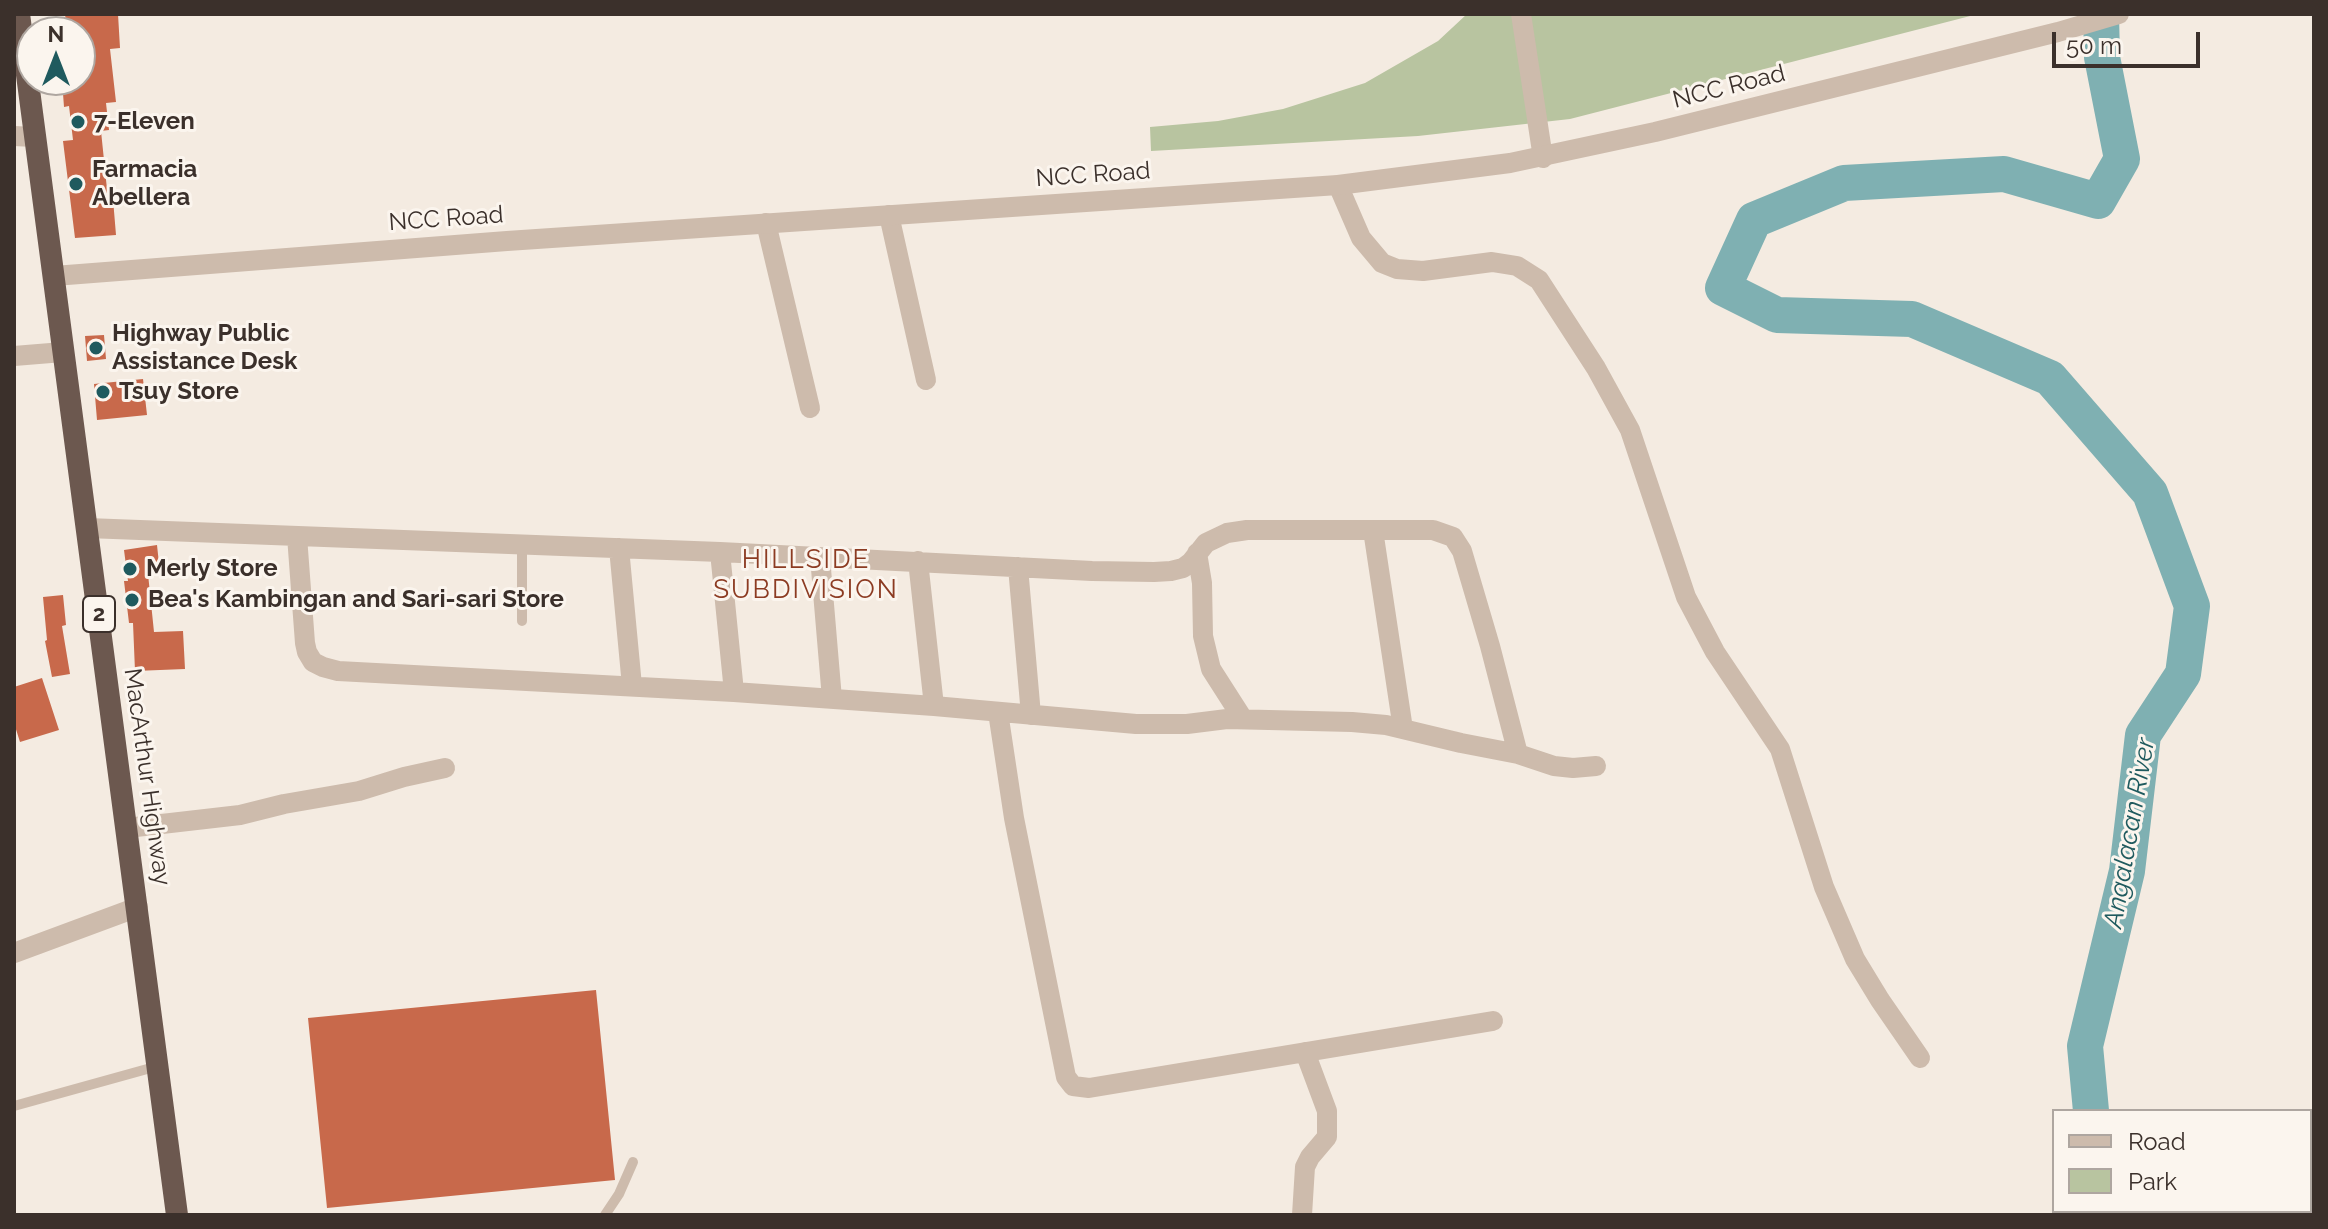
<!DOCTYPE html>
<style>
body{margin:0}
#map{position:relative;width:2328px;height:1229px;overflow:hidden;background:#f4ebe1;font-family:Raleway,sans-serif}
canvas{display:block}
.frame{position:absolute;inset:0;border:16px solid #3b302b;pointer-events:none}
.legend{position:absolute;left:2052px;top:1109px;width:260px;height:104px;box-sizing:border-box;background:#fbf5ee;border:2px solid #aea6a0;margin:0;padding:10px 14px;list-style:none;font-size:24px;color:#3b302b}
.legend li{display:flex;align-items:center;gap:16px;height:40px}
.legend b{width:40px;border:2px solid #aea6a0}
.north{position:absolute;left:16px;top:16px;width:80px;height:80px;box-sizing:border-box;background:#fbf5ee;border:2px solid #aea6a0;border-radius:50%;rotate:0deg;font-size:22px;font-weight:700;line-height:32px;text-align:center;color:#3b302b}
.north::after{content:'';display:block;margin:auto;width:28px;height:36px;background:#1f5a5e;clip-path:polygon(50% 0,100% 100%,50% 72%,0 100%)}
.scale{position:absolute;left:2052px;top:32px;width:148px;height:36px;box-sizing:border-box;border:4px solid #3b302b;border-top:0;padding-left:10px;font-size:24px;line-height:28px;white-space:nowrap;color:#3b302b;-webkit-text-stroke:6px #fbf5ee;paint-order:stroke}
</style>
<div id="map">
<canvas width="2328" height="1229"></canvas>
<div class="frame"></div>
<ul class="legend">
<li><b style="height:10px;background:#cdbbac"></b>Road</li>
<li><b style="height:22px;background:#b8c4a0"></b>Park</li>
</ul>
<div class="north">N</div>
<div class="scale">50 m</div>
</div>
<script>
const ctx = document.querySelector('canvas').getContext('2d');
ctx.lineJoin = 'round';
function paint(path, color) {
  ctx.fillStyle = color;
  ctx.fill(path, 'evenodd');
}
function toPath(rows) {
  const path = new Path2D();
  for (const r of rows) {
    path.moveTo(r[0], r[1]);
    for (let i = 2; i < r.length; i += 2) path.lineTo(r[i], r[i + 1]);
  }
  return path;
}
function strokePath(path, color, width, dash) {
  ctx.strokeStyle = color;
  ctx.lineWidth = width;
  ctx.lineCap = dash ? 'butt' : 'round';
  ctx.setLineDash(dash || []);
  ctx.stroke(path);
}
function write(font, color, halo, rows, align = 'center') {
  ctx.font = font + ' Raleway,sans-serif';
  ctx.lineWidth = 6;
  ctx.setLineDash([]);
  ctx.textBaseline = 'middle';
  ctx.strokeStyle = halo;
  ctx.fillStyle = color;
  for (const [text, x, y, turn = 0] of rows) {
    ctx.save();
    ctx.translate(x, y);
    ctx.rotate((+turn || 0) * Math.PI / 180);
    ctx.textAlign = isNaN(turn) ? turn : align;
    if (halo) ctx.strokeText(text, 0, 0);
    ctx.fillText(text, 0, 0);
    ctx.restore();
  }
}
const green = toPath([
 [1467,14,1978,14,1570,119,1418,136,1151,151,1150,127,1218,121,1283,109,1365,83,1438,41]
]);
const river = toPath([
 [2091,1111,2085,1046,2127,871,2143,735,2183,674,2192,606,2150,493,2050,378,1912,319,1777,315,1723,288,1754,220,1844,183,2004,174,2098,201,2122,159,2102,57,2101,14],
 [2111,1211,2112,1215]
]);
const building = toPath([
 [65,14,118,14,120,48,110,49,116,102,106,103,109,130,101,131,108,199,113,199,116,235,75,238,63,141,73,140,69,106,64,107,62,80,80,80,80,32,67,32],
 [104,335,106,359,87,361,85,336],
 [143,379,147,415,97,420,94,384],
 [157,545,160,573,148,574,154,632,183,631,185,669,135,671,133,623,129,623,124,581,128,581,124,550],
 [63,595,66,625,62,626,70,674,52,677,45,641,47,640,43,597],
 [42,678,59,730,20,742,14,723,14,687],
 [596,990,615,1180,327,1208,308,1018]
]);
const service = toPath([
 [522,621,522,545],
 [14,1106,158,1066],
 [605,1215,619,1194,633,1162]
]);
const minor = toPath([
 [1521,14,1543,158],
 [14,136,34,137],
 [1338,185,1361,238,1382,263,1397,269,1423,271,1492,262,1517,266,1539,280,1596,368,1630,430,1686,597,1715,652,1780,749,1824,887,1855,959,1880,1000,1920,1058],
 [889,215,926,380],
 [766,223,810,408],
 [14,356,63,352],
 [87,528,720,552,1092,571,1154,572,1171,571,1183,568,1191,562,1206,543,1227,533,1247,530,1433,530,1453,537,1462,551,1490,646,1518,754],
 [1373,530,1403,729],
 [297,536,305,643,307,652,313,662,323,667,338,671,734,692,934,706,1136,724,1187,724,1227,719,1352,722,1386,725,1461,743,1518,754,1554,766,1573,768,1596,766],
 [619,548,632,686],
 [720,552,734,692],
 [1197,553,1202,583,1203,636,1211,669,1243,719],
 [820,557,832,699],
 [918,561,934,706],
 [1018,567,1031,715],
 [998,712,1014,818,1066,1077,1073,1086,1089,1088,1493,1021],
 [127,828,240,815,284,804,359,791,404,777,445,768],
 [14,953,138,907],
 [1302,1215,1305,1167,1310,1157,1327,1137,1327,1111,1305,1052]
]);
const tertiary = toPath([
 [54,276,507,241,1338,185,1510,163,1655,132,2058,32,2119,14]
]);
const trunk = toPath([
 [19,14,177,1215]
]);
const markers = [
 [78,122,8,"#1f5a5e"],
 [76,184,8,"#1f5a5e"],
 [96,348,8,"#1f5a5e"],
 [103,392,8,"#1f5a5e"],
 [130,569,8,"#1f5a5e"],
 [132,600,8,"#1f5a5e"]
];
const shields = [
 [99,614,32]
];
const shieldNames = [
 ["2",99,614]
];
const streetNames = [
 ["NCC Road",1729,87,-14],
 ["NCC Road",1093,175,-4],
 ["NCC Road",446,219,-4],
 ["MacArthur Highway",147,777,82]
];
const poiNames = [
 ["7-Eleven",94,122],
 ["Farmacia",92,170],
 ["Abellera",92,198],
 ["Highway Public",112,334],
 ["Assistance Desk",112,362],
 ["Tsuy Store",119,392],
 ["Merly Store",146,569],
 ["Bea's Kambingan and Sari-sari Store",148,600]
];
const neighbourhoodNames = [
 ["HILLSIDE",806,560],
 ["SUBDIVISION",806,590]
];
const waterNames = [
 ["Angalacan River",2130,833,-80]
];
paint(green, '#b8c4a0');
strokePath(river, '#7fb0b2', 36);
paint(building, '#c8694b');
strokePath(service, '#cdbbac', 10);
strokePath(minor, '#cdbbac', 20);
strokePath(tertiary, '#cdbbac', 20);
strokePath(trunk, '#6c584f', 22);
for (const [x, y, r, color] of markers) {
  const dot = new Path2D();
  dot.arc(x, y, r, 0, 2 * Math.PI);
  ctx.fillStyle = color;
  ctx.fill(dot);
  strokePath(dot, '#fbf5ee', 3);
}
for (const [x, y, w] of shields) {
  const box = new Path2D();
  box.roundRect(x - w / 2, y - 18, w, 36, 6);
  ctx.fillStyle = '#fbf5ee';
  ctx.fill(box);
  strokePath(box, '#3b302b', 2);
}
write('bold 22px', '#3b302b', null, shieldNames);
write('24px', '#3b302b', '#fbf5ee', streetNames);
write('bold 24px', '#3b302b', '#fbf5ee', poiNames, 'left');
ctx.letterSpacing = '2px';
write('26px', '#8c3b22', '#fbf5ee', neighbourhoodNames);
ctx.letterSpacing = '0px';
write('italic 26px', '#1f5a5e', '#fbf5ee', waterNames);
</script>
